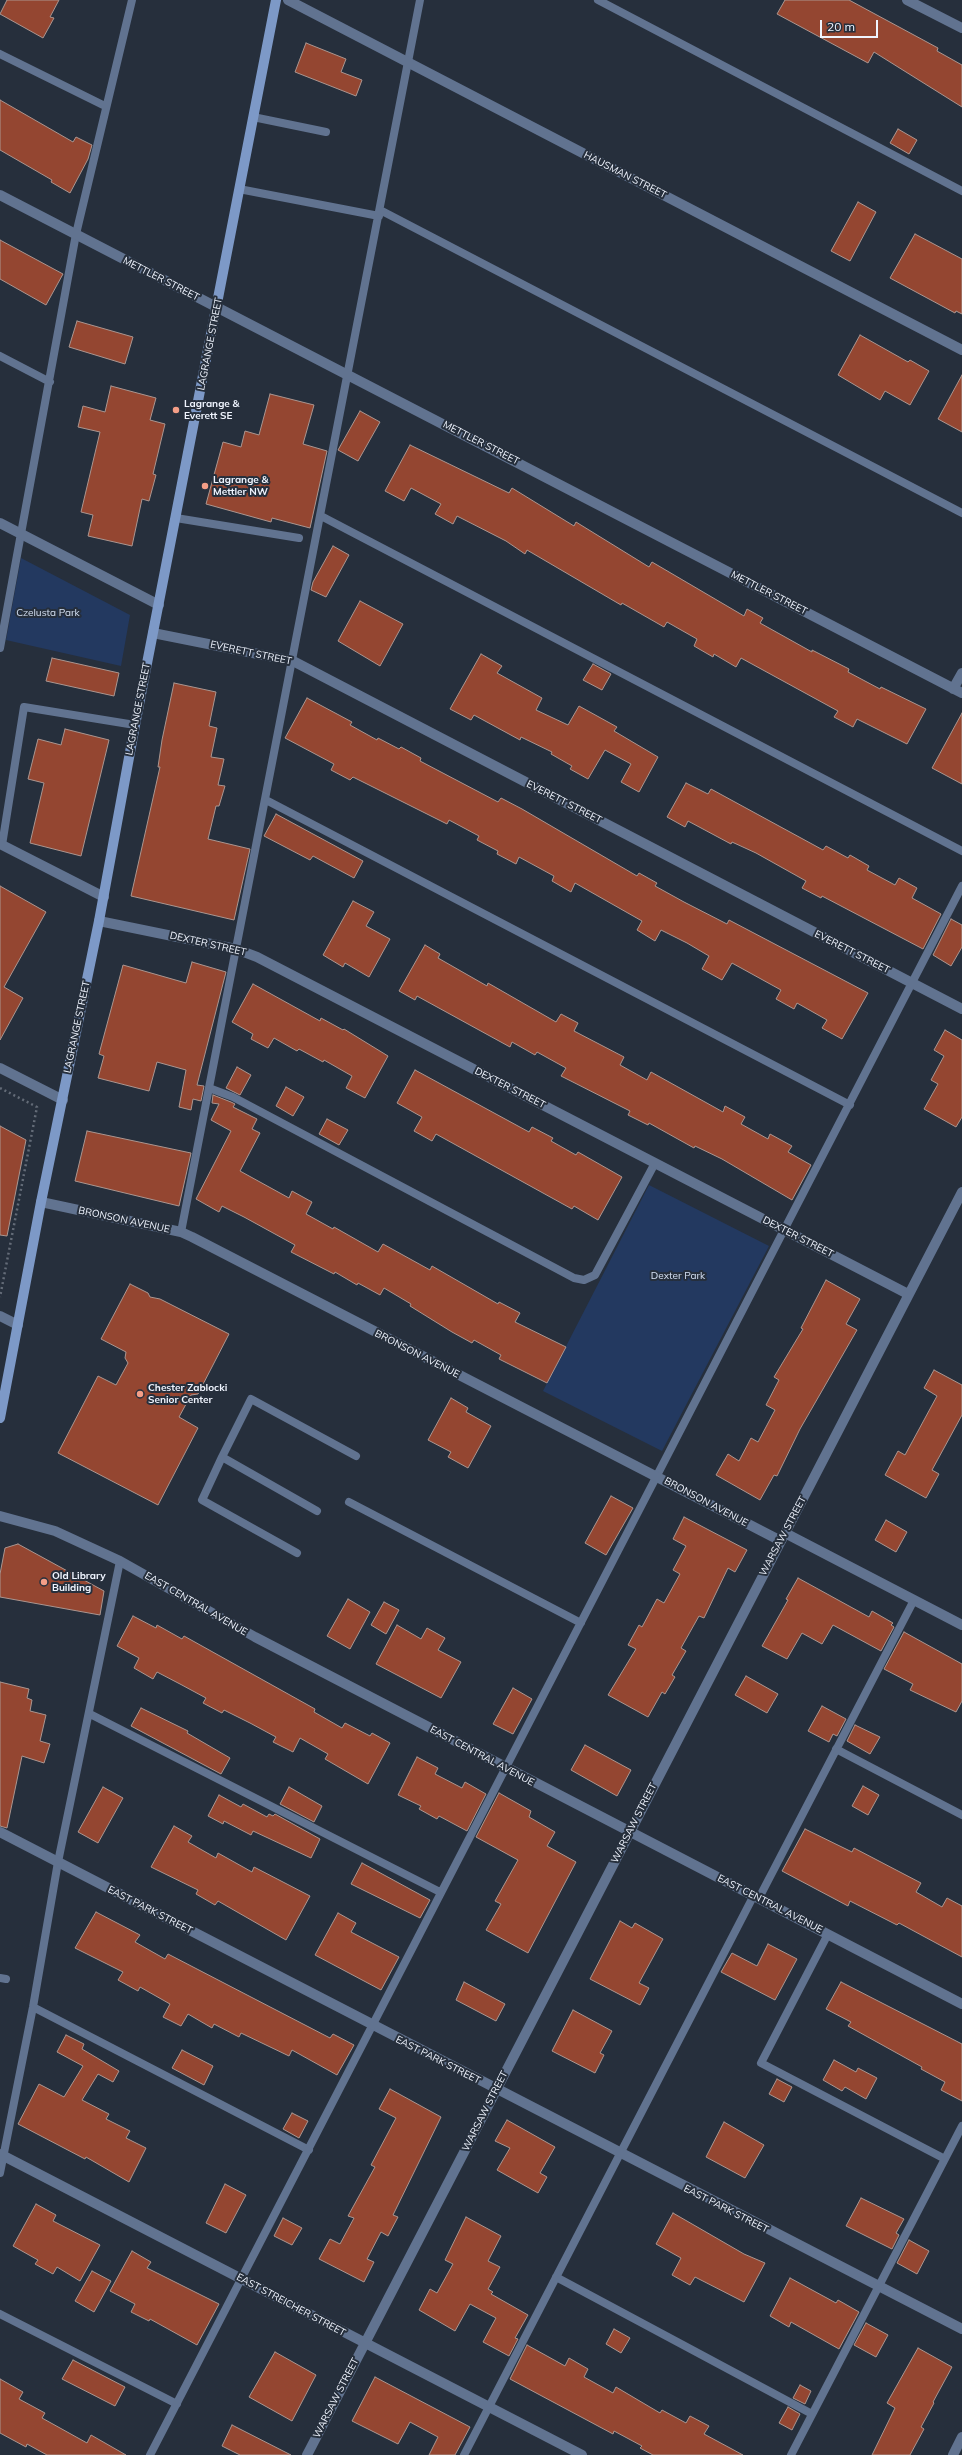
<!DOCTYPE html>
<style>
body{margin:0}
#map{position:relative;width:962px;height:2455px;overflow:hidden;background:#262f3c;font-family:Mulish,sans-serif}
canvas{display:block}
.scale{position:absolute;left:820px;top:20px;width:58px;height:18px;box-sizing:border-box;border:2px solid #eff4fe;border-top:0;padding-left:5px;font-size:12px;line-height:14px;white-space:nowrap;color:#eff4fe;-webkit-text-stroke:3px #262f3c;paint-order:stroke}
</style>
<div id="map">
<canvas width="962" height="2455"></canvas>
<div class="scale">20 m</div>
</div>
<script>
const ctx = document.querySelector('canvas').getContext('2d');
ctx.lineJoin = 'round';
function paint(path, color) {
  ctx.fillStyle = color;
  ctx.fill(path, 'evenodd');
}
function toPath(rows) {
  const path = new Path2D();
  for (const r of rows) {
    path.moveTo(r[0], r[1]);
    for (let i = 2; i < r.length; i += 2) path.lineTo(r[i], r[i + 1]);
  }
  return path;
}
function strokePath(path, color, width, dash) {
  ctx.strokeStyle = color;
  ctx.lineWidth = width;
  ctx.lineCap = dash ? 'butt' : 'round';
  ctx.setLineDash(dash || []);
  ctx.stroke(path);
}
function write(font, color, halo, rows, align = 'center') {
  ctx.font = font + ' Mulish,sans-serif';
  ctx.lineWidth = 4;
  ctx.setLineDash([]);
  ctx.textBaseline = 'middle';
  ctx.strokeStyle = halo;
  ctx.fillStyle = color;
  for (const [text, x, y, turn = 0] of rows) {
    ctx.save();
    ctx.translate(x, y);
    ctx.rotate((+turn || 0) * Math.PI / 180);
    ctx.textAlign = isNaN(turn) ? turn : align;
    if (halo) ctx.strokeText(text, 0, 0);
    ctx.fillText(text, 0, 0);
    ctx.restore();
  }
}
const green = toPath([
 [21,558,130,615,121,666,6,640],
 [649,1185,769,1246,662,1451,543,1391]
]);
const building = toPath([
 [7,0,59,0,50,17,54,18,43,38,0,14,7,0],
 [785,0,849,0,938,48,937,51,962,65,962,107,874,52,868,63,777,14,785,0],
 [306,43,346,59,341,72,362,80,356,96,295,72,306,43],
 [0,100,73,142,76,137,92,145,88,159,70,193,51,182,52,180,0,150,0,100],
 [898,129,917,140,909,154,890,143,898,129],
 [858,202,876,212,850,261,831,251,858,202],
 [915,234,962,259,962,314,956,311,955,313,890,278,915,234],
 [0,240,63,274,46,305,0,279,0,240],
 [77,321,133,337,125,364,69,347,77,321],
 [860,335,908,362,910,360,929,371,910,405,885,391,880,400,838,375,860,335],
 [962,375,962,432,938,419,962,375],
 [111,386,156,398,150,420,165,424,153,474,156,475,149,501,142,499,132,546,88,536,93,515,81,512,100,432,78,427,83,406,105,412,111,386],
 [270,394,314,405,303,444,327,451,310,528,272,518,271,522,206,504,223,442,241,447,245,431,259,435,270,394],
 [360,411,380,422,358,461,338,450,360,411],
 [410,445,509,493,512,488,574,526,576,522,649,567,652,562,744,616,747,609,763,618,760,623,812,652,812,650,849,669,848,672,880,689,881,687,926,709,907,744,857,719,853,727,834,717,838,711,741,658,736,667,714,654,713,657,694,646,697,639,667,622,664,627,622,603,621,605,527,550,525,554,506,541,457,516,453,524,435,514,441,504,411,488,404,501,385,491,410,445],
 [333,546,349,555,326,597,311,590,313,582,333,546],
 [360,601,403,624,380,666,338,641,360,601],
 [481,654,502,666,497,673,542,698,536,710,568,725,579,706,617,727,614,731,658,757,639,792,621,782,631,764,605,750,588,779,570,769,572,766,551,754,552,752,521,737,520,740,474,715,471,720,450,709,481,654],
 [52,658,119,673,114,696,46,681,52,658],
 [593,664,611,674,602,690,583,680,593,664],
 [174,683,216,692,209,726,217,728,211,757,224,759,218,785,225,786,219,806,216,806,208,839,250,849,234,920,131,896,160,767,158,767,162,740,174,683],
 [307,698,352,722,350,725,377,740,378,738,399,749,401,747,421,758,420,761,498,802,501,798,522,809,637,876,639,873,657,883,655,886,684,902,727,924,729,920,868,993,842,1039,822,1028,827,1020,797,1003,794,1009,776,999,781,990,732,963,722,980,702,969,709,956,687,943,661,930,655,941,637,930,642,921,575,883,571,892,552,881,554,876,519,857,516,864,497,854,498,851,477,840,479,836,449,820,447,824,353,777,350,780,331,770,334,764,285,738,307,698],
 [962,713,962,784,932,768,962,713],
 [65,729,109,740,81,856,30,843,44,783,28,779,38,739,61,745,65,729],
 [686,783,708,794,711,789,823,850,826,846,848,858,850,855,869,866,867,870,895,885,899,878,917,888,912,898,941,914,923,949,822,896,821,898,802,888,806,881,756,853,732,842,731,844,688,821,685,827,667,817,686,783],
 [276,814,363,861,354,878,313,856,310,860,264,836,276,814],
 [0,886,46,912,4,987,23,998,0,1040,0,886],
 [353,901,374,912,366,926,390,939,369,977,345,963,343,967,323,955,353,901],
 [951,919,962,925,962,947,951,966,933,955,951,919],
 [425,945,440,954,438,958,487,986,488,983,556,1022,561,1014,578,1023,574,1031,624,1057,620,1065,647,1080,651,1072,723,1112,725,1106,745,1117,741,1124,768,1139,770,1134,792,1146,788,1152,811,1165,792,1200,722,1159,695,1146,694,1148,649,1123,648,1125,628,1115,630,1111,561,1076,566,1068,537,1052,535,1055,512,1042,510,1047,417,996,415,1000,399,991,425,945],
 [192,962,226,972,197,1085,204,1086,201,1101,193,1099,191,1110,179,1107,186,1070,157,1062,149,1091,98,1078,104,1056,99,1054,123,965,186,983,192,962],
 [253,984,320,1021,321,1018,343,1030,344,1029,388,1056,365,1098,346,1088,352,1076,324,1060,323,1062,299,1049,297,1051,274,1038,268,1048,251,1039,253,1034,232,1022,253,984],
 [945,1030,962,1040,962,1117,956,1127,924,1109,938,1084,931,1080,944,1056,934,1050,945,1030],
 [237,1067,251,1075,240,1095,226,1088,237,1067],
 [415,1070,529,1132,532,1127,553,1138,551,1141,576,1155,578,1152,622,1177,598,1220,574,1206,572,1209,436,1134,432,1141,414,1131,422,1117,397,1103,415,1070],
 [286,1087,304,1097,293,1116,276,1106,286,1087],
 [213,1095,231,1102,235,1104,233,1107,257,1119,252,1129,260,1133,240,1171,289,1198,292,1191,312,1202,306,1214,333,1229,334,1227,378,1252,383,1244,430,1270,432,1266,498,1304,499,1302,520,1313,515,1322,566,1347,547,1383,499,1359,501,1355,474,1340,472,1343,452,1332,410,1306,411,1304,384,1288,380,1295,358,1283,357,1285,335,1272,334,1274,291,1252,295,1245,244,1217,222,1206,219,1212,196,1199,231,1131,211,1120,219,1104,212,1103,213,1095],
 [327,1119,348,1130,339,1145,319,1134,327,1119],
 [0,1126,26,1140,7,1236,0,1235,0,1126],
 [87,1131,191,1153,179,1206,75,1181,87,1131],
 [826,1280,860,1299,846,1324,857,1330,800,1429,777,1476,774,1475,760,1500,716,1475,728,1454,739,1461,751,1438,758,1442,775,1410,766,1405,779,1380,774,1377,803,1329,801,1328,826,1280],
 [130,1284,148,1293,150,1297,160,1299,229,1334,198,1394,191,1395,179,1417,198,1428,158,1505,58,1453,98,1376,116,1385,128,1363,125,1358,126,1352,101,1339,130,1284],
 [934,1370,962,1385,962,1415,932,1470,939,1474,926,1498,885,1475,898,1451,905,1455,937,1396,924,1388,934,1370],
 [451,1398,468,1408,466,1412,491,1426,468,1468,448,1457,451,1452,428,1440,451,1398],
 [611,1496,633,1508,606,1555,585,1543,611,1496],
 [684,1517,747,1550,735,1572,728,1568,704,1618,699,1616,681,1648,686,1651,672,1675,675,1677,665,1694,662,1692,648,1717,608,1695,636,1649,628,1645,639,1625,642,1627,657,1599,664,1603,680,1574,673,1570,686,1546,673,1539,684,1517],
 [886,1520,907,1532,896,1552,875,1540,886,1520],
 [18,1544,104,1591,100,1615,0,1597,0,1574,5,1548,18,1544],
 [798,1578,869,1617,872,1611,893,1623,891,1625,894,1627,881,1651,833,1625,822,1644,802,1633,787,1659,762,1646,788,1600,786,1599,798,1578],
 [348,1599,370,1612,350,1649,327,1636,348,1599],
 [384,1602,399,1610,386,1634,371,1625,384,1602],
 [133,1616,156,1628,157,1625,182,1639,184,1636,315,1709,314,1712,342,1728,345,1723,370,1736,372,1733,390,1743,368,1784,325,1759,328,1754,300,1738,293,1752,273,1742,276,1737,250,1723,224,1710,222,1713,203,1703,206,1698,180,1684,157,1672,153,1679,134,1668,139,1658,117,1646,133,1616],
 [397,1625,421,1639,427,1628,445,1638,438,1650,461,1662,441,1698,376,1664,397,1625],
 [904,1632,962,1664,962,1701,956,1712,910,1690,913,1684,884,1669,904,1632],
 [746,1676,778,1694,767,1713,735,1695,746,1676],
 [0,1682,29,1689,27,1698,32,1700,30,1711,46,1715,40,1741,50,1744,44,1763,22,1756,7,1828,0,1826,0,1682],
 [513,1688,532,1699,513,1734,493,1724,513,1688],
 [822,1706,846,1719,837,1736,833,1734,829,1742,808,1731,822,1706],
 [141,1708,188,1731,187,1733,230,1758,221,1774,131,1726,141,1708],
 [855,1725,880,1737,870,1754,847,1741,855,1725],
 [585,1745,631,1770,617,1796,571,1770,585,1745],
 [417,1757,438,1768,435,1774,462,1788,465,1782,486,1794,467,1831,439,1816,437,1819,419,1809,421,1806,398,1795,417,1757],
 [863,1786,879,1795,868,1815,852,1806,863,1786],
 [103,1787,123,1798,98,1843,78,1832,103,1787],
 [289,1787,322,1806,314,1822,280,1804,289,1787],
 [499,1793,531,1811,529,1817,555,1832,547,1846,576,1862,528,1953,486,1930,501,1904,495,1901,518,1860,476,1837,499,1793],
 [219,1795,241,1807,243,1804,267,1817,269,1814,273,1816,275,1814,320,1839,311,1858,253,1831,251,1835,224,1821,223,1824,208,1816,219,1795],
 [174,1826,192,1836,188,1842,216,1858,218,1853,252,1872,254,1867,310,1896,286,1940,218,1901,215,1905,196,1894,198,1890,151,1867,174,1826],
 [805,1829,852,1852,854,1848,921,1883,916,1892,942,1907,947,1898,962,1906,962,1957,899,1923,897,1925,850,1901,848,1906,782,1871,805,1829],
 [362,1863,430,1900,420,1918,351,1884,362,1863],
 [96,1912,140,1935,135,1942,165,1959,168,1954,330,2038,333,2034,354,2045,337,2075,292,2050,289,2056,241,2033,239,2037,214,2024,212,2028,188,2014,181,2026,163,2017,170,2004,140,1987,138,1991,118,1980,123,1972,75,1948,96,1912],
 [338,1913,356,1923,351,1932,399,1957,381,1990,315,1955,338,1913],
 [620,1921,632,1928,635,1923,663,1939,639,1983,649,1988,640,2005,590,1979,620,1921],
 [768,1944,797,1959,775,2000,721,1972,732,1953,757,1966,768,1944],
 [464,1982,505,2004,496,2021,456,2000,464,1982],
 [841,1982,962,2044,962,2101,941,2090,945,2082,921,2069,922,2067,848,2026,851,2022,826,2009,841,1982],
 [573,2010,612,2031,600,2053,604,2055,595,2073,552,2051,573,2010],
 [66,2035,84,2044,82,2049,119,2071,113,2082,98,2074,82,2100,109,2114,106,2119,130,2131,126,2138,146,2148,129,2182,86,2157,85,2159,18,2124,39,2084,64,2097,83,2066,57,2052,66,2035],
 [182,2050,213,2066,204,2085,172,2068,182,2050],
 [834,2060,856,2072,858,2068,877,2078,866,2099,845,2087,842,2091,823,2080,834,2060],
 [777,2079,792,2087,784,2102,769,2094,777,2079],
 [390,2089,441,2117,393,2215,398,2217,388,2236,381,2232,367,2259,374,2262,364,2282,319,2259,330,2239,340,2244,354,2218,348,2216,375,2167,371,2165,396,2118,379,2109,390,2089],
 [292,2113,308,2121,299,2138,283,2129,292,2113],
 [507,2120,555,2147,540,2173,547,2177,538,2193,497,2170,510,2148,495,2141,507,2120],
 [724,2122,764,2145,745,2178,706,2157,724,2122],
 [225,2184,246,2195,226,2233,206,2223,225,2184],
 [861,2198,904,2219,896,2233,899,2235,892,2249,846,2226,861,2198],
 [36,2204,56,2215,53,2221,100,2245,80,2281,57,2267,53,2274,35,2264,38,2260,13,2246,36,2204],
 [673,2213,744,2254,765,2263,744,2302,695,2277,690,2285,672,2275,681,2258,656,2244,673,2213],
 [466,2217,501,2236,488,2261,500,2267,488,2289,493,2292,491,2294,528,2315,515,2338,518,2339,509,2356,483,2342,496,2318,470,2304,455,2331,419,2310,430,2289,437,2293,453,2264,445,2260,466,2217],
 [283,2218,302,2228,292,2245,274,2236,283,2218],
 [909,2240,929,2251,917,2274,897,2263,909,2240],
 [132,2251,151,2262,147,2268,219,2304,197,2345,150,2319,149,2321,131,2312,135,2304,110,2291,132,2251],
 [92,2271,111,2281,94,2312,75,2301,92,2271],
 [790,2278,836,2303,838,2300,859,2312,839,2349,791,2322,789,2327,770,2316,790,2278],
 [866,2323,888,2335,876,2357,854,2345,866,2323],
 [614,2329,630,2338,621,2353,606,2344,614,2329],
 [527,2345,565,2366,569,2358,588,2369,584,2377,613,2393,616,2387,660,2413,662,2410,686,2423,690,2416,709,2426,704,2434,743,2455,653,2455,640,2448,642,2446,614,2431,613,2434,510,2379,527,2345],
 [918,2348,952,2367,933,2402,934,2403,921,2427,924,2429,910,2455,872,2455,895,2408,887,2403,918,2348],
 [275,2352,316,2375,292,2421,249,2397,275,2352],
 [73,2360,125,2387,115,2406,62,2379,73,2360],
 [375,2377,470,2427,455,2455,429,2455,438,2437,410,2422,398,2444,352,2421,375,2377],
 [0,2379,23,2392,19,2399,45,2413,42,2418,87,2443,91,2435,126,2455,47,2455,27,2444,26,2447,0,2433,0,2379],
 [800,2385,811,2391,805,2404,793,2398,800,2385],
 [788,2407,800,2414,792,2430,779,2423,788,2407],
 [232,2425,291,2455,240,2455,222,2446,232,2425]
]);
const path = toPath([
 [0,1088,37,1107,0,1297]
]);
const service = toPath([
 [598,0,962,191],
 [0,54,105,106],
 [253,117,326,132],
 [239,189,379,216],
 [380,210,962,513],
 [0,356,50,382],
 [321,516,962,851],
 [176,518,299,538],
 [0,648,76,234,132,0],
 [266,800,850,1105],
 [2,845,24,707,135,725],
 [209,1088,233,1097,574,1278,584,1280,595,1275,655,1163],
 [181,1232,420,0],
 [222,1457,202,1500,297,1553],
 [349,1502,581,1623],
 [317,1511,222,1457,251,1399,356,1456],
 [90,1714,440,1892],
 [836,1749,962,1815],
 [759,1898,914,1600],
 [828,1934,761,2063,945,2159],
 [0,1978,6,1979],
 [33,2007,309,2150],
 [0,2173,33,2007,58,1862,120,1561],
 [556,2277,812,2414],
 [0,2314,177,2404],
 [150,2455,962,886],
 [464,2455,754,1895],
 [791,2455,962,2126]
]);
const minor = toPath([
 [288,0,962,350],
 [907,0,962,28],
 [0,195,962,693],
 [0,523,159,605],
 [153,633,293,661,962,1009],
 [953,689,962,673],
 [0,844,104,897],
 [99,921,236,949,257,957,908,1294],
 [0,1068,63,1100],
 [41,1202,181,1232,192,1237,781,1541],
 [0,1316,18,1325],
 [785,1533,962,1625],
 [0,1832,962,2329],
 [0,2154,582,2455],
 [307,2455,962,1192],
 [953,2455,962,2437]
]);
const tertiary = toPath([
 [0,1516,55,1531,120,1561,255,1637,962,2004]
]);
const secondary = toPath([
 [0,1418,41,1202,99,921,135,725,276,0]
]);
const markers = [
 [176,410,4,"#f49e87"],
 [205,486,4,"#f49e87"],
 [140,1394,4,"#f49e87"],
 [44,1582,4,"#f49e87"]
];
const streetNames = [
 ["HAUSMAN STREET",625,175,27],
 ["METTLER STREET",161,279,27],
 ["LAGRANGE STREET",210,344,-79],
 ["METTLER STREET",481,443,27],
 ["METTLER STREET",769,593,27],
 ["EVERETT STREET",251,653,12],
 ["LAGRANGE STREET",138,709,-79],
 ["EVERETT STREET",564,802,27],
 ["DEXTER STREET",208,944,13],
 ["EVERETT STREET",852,952,27],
 ["LAGRANGE STREET",77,1027,-78],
 ["DEXTER STREET",510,1088,27],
 ["BRONSON AVENUE",124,1220,12],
 ["DEXTER STREET",798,1237,27],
 ["BRONSON AVENUE",417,1354,27],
 ["BRONSON AVENUE",706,1502,28],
 ["WARSAW STREET",783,1536,-62],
 ["EAST CENTRAL AVENUE",196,1604,30],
 ["EAST CENTRAL AVENUE",482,1756,28],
 ["WARSAW STREET",634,1823,-63],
 ["EAST CENTRAL AVENUE",770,1904,27],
 ["EAST PARK STREET",150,1910,27],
 ["EAST PARK STREET",438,2060,27],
 ["WARSAW STREET",485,2111,-63],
 ["EAST PARK STREET",726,2209,27],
 ["EAST STREICHER STREET",291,2305,28],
 ["WARSAW STREET",336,2398,-63]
];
const poiNames = [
 ["Lagrange &",184,404],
 ["Everett SE",184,416],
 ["Lagrange &",213,480],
 ["Mettler NW",213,492],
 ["Chester Zablocki",148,1388],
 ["Senior Center",148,1400],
 ["Old Library",52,1576],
 ["Building",52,1588]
];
const parkNames = [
 ["Czelusta Park",48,613],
 ["Dexter Park",678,1276]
];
paint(green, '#233960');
paint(building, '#944631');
strokePath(building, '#ab9690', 1);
strokePath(path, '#646c78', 2.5, [2, 3]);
strokePath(service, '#617390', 8);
strokePath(minor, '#617390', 10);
strokePath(tertiary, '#617390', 10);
strokePath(secondary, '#7d99c7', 10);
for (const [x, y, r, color] of markers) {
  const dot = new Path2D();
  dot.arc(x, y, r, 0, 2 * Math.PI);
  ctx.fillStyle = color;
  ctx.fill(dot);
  strokePath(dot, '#262f3c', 1.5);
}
write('10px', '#eff4fe', '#262f3c', streetNames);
write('bold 10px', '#eff4fe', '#262f3c', poiNames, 'left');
write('10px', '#d6e2f5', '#262f3c', parkNames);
</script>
